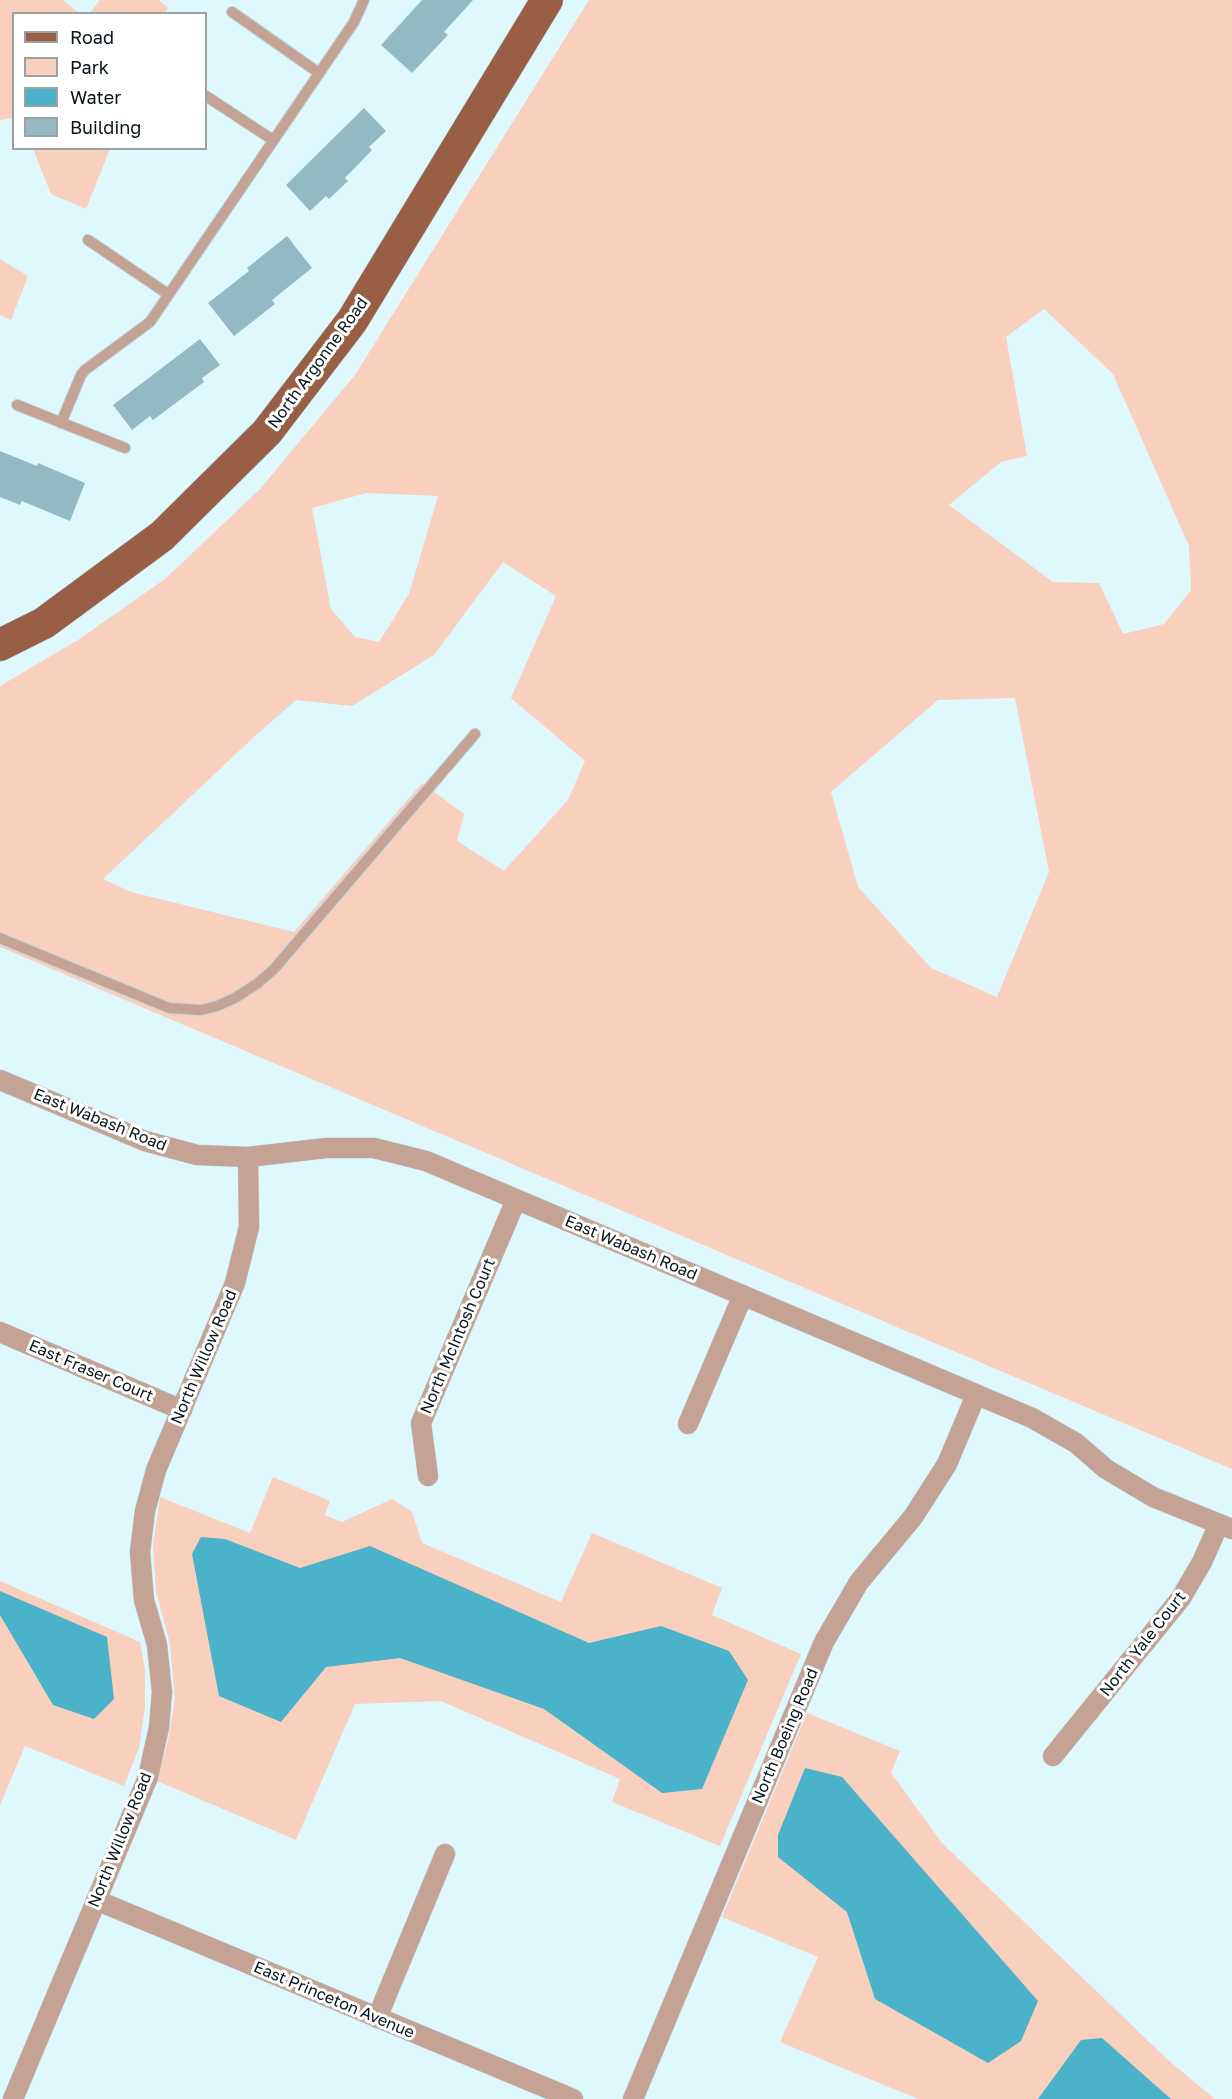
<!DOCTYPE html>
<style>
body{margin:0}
#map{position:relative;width:1232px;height:2099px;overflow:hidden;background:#dff8fe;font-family:"Golos Text",sans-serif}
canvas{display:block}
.legend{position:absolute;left:12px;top:12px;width:195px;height:138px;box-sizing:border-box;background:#fff;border:2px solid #9ba1a2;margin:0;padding:8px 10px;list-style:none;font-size:18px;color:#051417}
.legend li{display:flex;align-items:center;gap:12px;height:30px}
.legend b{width:30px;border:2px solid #9ba1a2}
</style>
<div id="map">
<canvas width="1232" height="2099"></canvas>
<ul class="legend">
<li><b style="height:8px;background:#995f45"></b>Road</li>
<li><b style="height:16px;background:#f9cfbe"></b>Park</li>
<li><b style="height:16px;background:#4ab2c9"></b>Water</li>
<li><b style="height:16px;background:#93bac4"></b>Building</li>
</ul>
</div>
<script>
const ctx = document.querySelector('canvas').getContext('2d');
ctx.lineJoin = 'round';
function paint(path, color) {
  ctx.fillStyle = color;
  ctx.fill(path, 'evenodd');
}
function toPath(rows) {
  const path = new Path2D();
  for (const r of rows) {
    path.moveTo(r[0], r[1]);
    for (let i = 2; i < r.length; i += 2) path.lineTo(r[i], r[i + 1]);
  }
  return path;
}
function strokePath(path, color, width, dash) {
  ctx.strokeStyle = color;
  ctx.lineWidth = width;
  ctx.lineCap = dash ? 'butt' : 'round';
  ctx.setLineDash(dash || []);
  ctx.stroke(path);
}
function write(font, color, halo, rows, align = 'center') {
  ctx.font = font + ' "Golos Text",sans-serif';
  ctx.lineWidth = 6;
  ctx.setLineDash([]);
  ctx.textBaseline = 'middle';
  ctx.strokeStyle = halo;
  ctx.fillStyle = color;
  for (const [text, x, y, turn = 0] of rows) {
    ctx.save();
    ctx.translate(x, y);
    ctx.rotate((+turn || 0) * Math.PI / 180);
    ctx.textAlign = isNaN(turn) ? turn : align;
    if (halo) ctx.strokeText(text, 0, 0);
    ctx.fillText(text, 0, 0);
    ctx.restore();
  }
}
const green = toPath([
 [0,0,63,0,79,13,14,14,13,118,0,120],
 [100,0,159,0,168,8,165,13,90,13],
 [589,0,1232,0,1232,1469,0,947,0,686,78,640,165,579,261,488,355,375],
 [1044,309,1113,374,1189,546,1191,590,1164,624,1123,634,1099,583,1053,582,949,505,1001,462,1027,456,1006,337],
 [366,493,438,496,409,594,379,642,355,637,331,609,312,508],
 [503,562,556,596,511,698,585,761,568,800,504,871,457,841,464,814,422,783,294,932,131,892,103,879,255,736,296,700,352,706,434,655],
 [1015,698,1049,872,997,997,931,968,858,887,831,792,938,700],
 [33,149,110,149,86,209,51,194],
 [0,259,28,276,11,320,0,315],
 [273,1477,330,1501,325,1515,342,1522,392,1499,412,1512,422,1543,561,1602,592,1533,722,1588,712,1615,801,1654,720,1846,612,1802,620,1779,441,1701,355,1704,296,1840,157,1781,168,1741,175,1698,170,1644,156,1592,153,1546,160,1497,250,1533],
 [0,1581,140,1642,145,1670,145,1707,139,1748,124,1786,25,1746,0,1805],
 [807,1713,900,1751,891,1773,942,1843,1168,2060,1215,2099,918,2099,780,2042,818,1957,722,1917]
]);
const water = toPath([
 [201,1537,225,1539,300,1568,370,1546,589,1643,661,1626,729,1651,748,1680,702,1789,662,1793,544,1709,400,1658,326,1667,281,1722,219,1696,192,1554],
 [0,1591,107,1637,114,1699,94,1719,53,1705,0,1615],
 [805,1768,842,1777,1038,2001,1021,2041,988,2063,875,1999,847,1912,778,1857,778,1835],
 [1102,2038,1171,2099,1038,2099,1081,2040]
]);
const building = toPath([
 [422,0,473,0,444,32,448,35,412,73,381,45],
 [364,108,386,131,369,147,372,150,345,178,348,181,329,199,326,196,310,211,286,185],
 [287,236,312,268,272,300,275,304,234,336,208,303,249,271,247,268],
 [200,339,220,365,202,378,204,382,153,420,150,416,132,430,113,405],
 [0,451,37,466,38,463,85,483,70,521,22,501,20,505,0,497]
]);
const service = toPath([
 [232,12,319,73],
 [206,96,273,140],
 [88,240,168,294],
 [17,405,125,448],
 [61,423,81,375,85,370,150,322,354,22,364,0],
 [0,938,169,1008,201,1010,217,1006,235,998,258,983,274,969,475,734]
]);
const minor = toPath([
 [0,1080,145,1141,197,1155,248,1157,326,1148,374,1148,426,1161,1032,1418,1076,1443,1106,1469,1153,1497,1232,1529],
 [0,1332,182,1410],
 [688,1424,743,1295],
 [428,1476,421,1423,516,1200],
 [1053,1756,1181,1598,1202,1562,1219,1524],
 [96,1900,573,2099],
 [377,2018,445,1854],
 [13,2099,148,1777,159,1727,162,1692,157,1645,144,1600,140,1552,145,1511,156,1470,235,1283,249,1227,248,1157],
 [633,2099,824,1642,859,1582,913,1517,947,1464,976,1395]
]);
const primary = toPath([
 [0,645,44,623,162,536,267,432,352,321,547,0]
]);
const streetNames = [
 ["North Argonne Road",318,363,-54],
 ["East Wabash Road",100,1120,22],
 ["East Wabash Road",631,1248,23],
 ["North McIntosh Court",458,1336,-67],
 ["North Willow Road",204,1357,-67],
 ["East Fraser Court",91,1371,23],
 ["North Yale Court",1143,1644,-52],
 ["North Boeing Road",785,1736,-67],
 ["North Willow Road",120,1840,-68],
 ["East Princeton Avenue",334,2000,23]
];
paint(green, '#f9cfbe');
paint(water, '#4ab2c9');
paint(building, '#93bac4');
strokePath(service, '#bcd4d9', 12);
strokePath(minor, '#bcd4d9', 21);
strokePath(primary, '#bcd4d9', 33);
strokePath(service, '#c4a294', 10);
strokePath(minor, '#c4a294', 20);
strokePath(primary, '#995f45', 32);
write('16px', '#051417', '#fff', streetNames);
</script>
